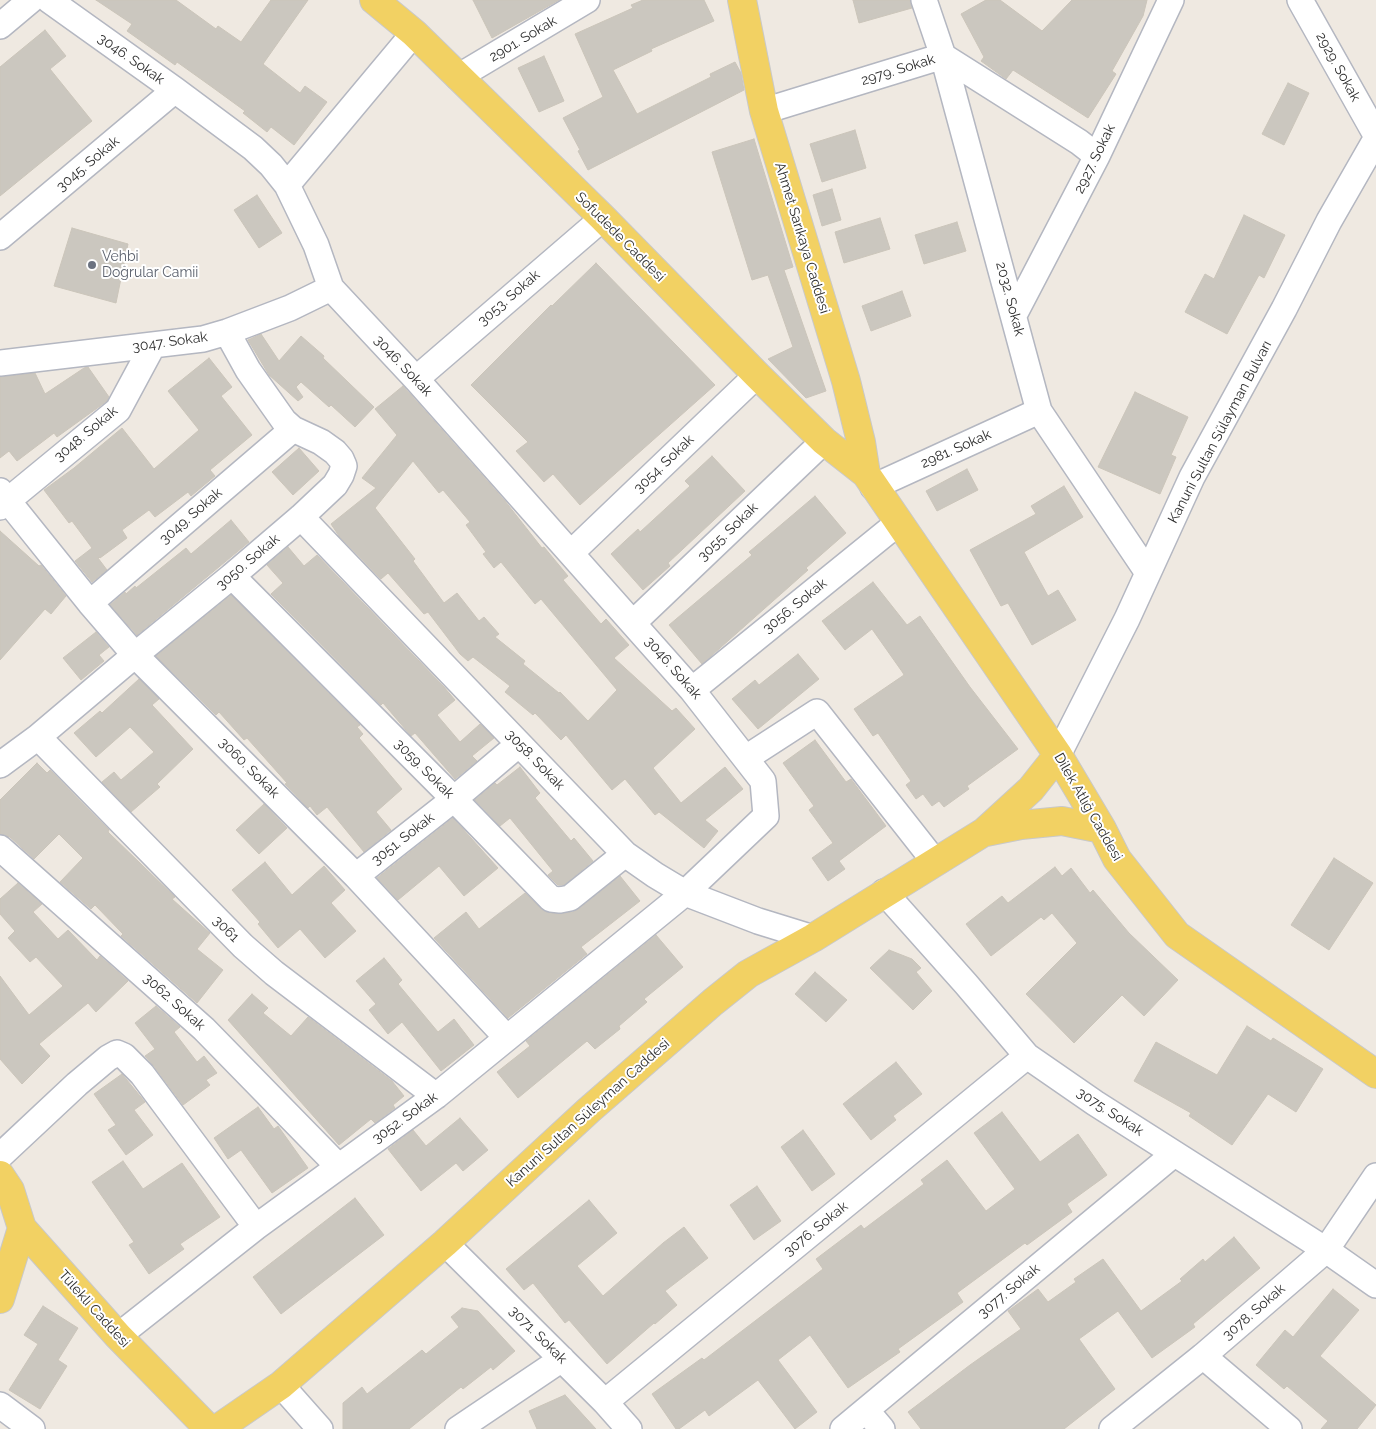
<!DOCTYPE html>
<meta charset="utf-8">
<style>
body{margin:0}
canvas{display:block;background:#efe9e1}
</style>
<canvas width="1376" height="1429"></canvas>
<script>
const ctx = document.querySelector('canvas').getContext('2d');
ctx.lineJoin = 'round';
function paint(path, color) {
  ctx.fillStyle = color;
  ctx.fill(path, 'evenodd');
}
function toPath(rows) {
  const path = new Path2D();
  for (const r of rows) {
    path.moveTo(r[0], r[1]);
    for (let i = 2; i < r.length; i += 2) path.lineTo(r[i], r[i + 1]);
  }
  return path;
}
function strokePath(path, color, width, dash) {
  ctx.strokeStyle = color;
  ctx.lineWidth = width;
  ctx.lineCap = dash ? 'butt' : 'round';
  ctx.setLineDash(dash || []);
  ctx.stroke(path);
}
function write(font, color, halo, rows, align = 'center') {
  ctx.font = font + ' Raleway,sans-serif';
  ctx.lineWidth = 4;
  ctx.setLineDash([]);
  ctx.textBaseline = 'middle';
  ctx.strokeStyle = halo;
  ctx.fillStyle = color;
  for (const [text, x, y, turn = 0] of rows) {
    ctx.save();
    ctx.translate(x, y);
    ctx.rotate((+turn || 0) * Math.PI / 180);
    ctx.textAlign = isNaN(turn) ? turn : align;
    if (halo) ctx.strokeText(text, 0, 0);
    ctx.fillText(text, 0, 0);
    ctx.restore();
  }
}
const building = toPath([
 [96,0,176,0,216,29,218,26,241,42,271,0,308,0,263,64,300,93,305,86,327,102,294,145,271,127,267,132,243,113,245,111,212,87,177,62,175,65,127,31,132,24,96,0],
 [473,0,559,0,492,38,473,0],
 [643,0,704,0,714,21,651,49,652,51,613,70,637,114,711,77,710,74,735,62,741,73,744,90,588,170,578,151,580,150,563,118,603,97,575,34,633,8,631,5,643,0],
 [853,0,910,0,912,8,859,23,853,0],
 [986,0,1000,0,1042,31,1072,0,1147,0,1143,16,1112,71,1116,74,1088,118,1013,70,1006,79,981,61,984,57,961,14,986,0],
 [45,30,66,56,50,69,92,121,0,196,0,67,45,30],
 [544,56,564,101,539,112,518,68,544,56],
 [1288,83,1309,93,1284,145,1262,134,1288,83],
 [855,130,866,168,822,182,810,144,855,130],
 [754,139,793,267,784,270,826,391,806,398,768,359,793,347,768,275,752,280,712,152,754,139],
 [832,189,841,220,822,226,813,195,832,189],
 [257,195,282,233,259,248,234,210,257,195],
 [1244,215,1285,235,1264,278,1259,275,1227,334,1185,312,1205,274,1214,279,1244,215],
 [880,218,890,249,844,263,835,232,880,218],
 [957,222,966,251,924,264,915,235,957,222],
 [72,228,128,244,116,303,54,286,72,228],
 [596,263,715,385,580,505,553,474,544,482,516,451,528,442,471,385,551,305,552,306,596,263],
 [902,291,911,316,871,331,862,306,902,291],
 [261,334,279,361,301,336,324,356,323,358,374,407,355,427,331,405,329,407,301,382,296,387,303,397,298,401,269,375,248,340,261,334],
 [209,358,232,387,221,396,252,435,210,470,215,476,191,496,188,492,155,517,149,510,122,530,127,538,100,558,99,557,98,558,107,570,92,582,75,561,92,548,72,521,69,523,44,490,74,468,122,428,154,469,199,430,168,391,209,358],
 [88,367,109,397,107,401,57,437,54,433,17,461,9,451,0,458,0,377,35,373,45,394,84,368,88,367],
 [403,386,505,501,542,548,544,547,568,576,563,580,601,624,606,619,629,645,614,658,672,711,676,708,695,729,653,768,681,803,725,767,743,789,705,820,718,831,704,848,659,812,655,815,625,779,612,790,566,735,561,740,535,713,533,715,505,692,510,686,473,657,468,661,460,654,428,612,424,614,388,573,381,579,339,536,331,524,376,488,362,478,397,435,375,409,403,386],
 [413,461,439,493,443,490,470,522,466,525,486,552,483,554,494,568,501,562,535,604,541,599,617,690,588,721,560,692,559,693,523,664,525,661,495,637,499,634,484,617,479,621,457,593,444,603,413,561,415,559,375,508,413,461],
 [1135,392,1188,417,1171,455,1176,457,1160,494,1098,467,1135,392],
 [299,448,319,471,293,495,272,472,299,448],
 [712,456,745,491,668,563,670,566,643,590,611,554,638,529,640,532,690,486,685,481,712,456],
 [967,469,978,490,937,511,926,491,967,469],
 [1064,486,1083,517,1024,552,1048,596,1058,590,1076,620,1032,645,1008,603,1001,606,970,550,1036,514,1031,506,1064,486],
 [815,496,846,533,806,568,808,570,702,664,669,625,752,555,749,552,815,496],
 [231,520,249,542,137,635,110,605,125,592,126,594,135,586,136,588,186,548,191,554,231,520],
 [0,531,39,566,41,565,66,596,51,614,45,609,0,660,0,531],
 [288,547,304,566,317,555,444,687,455,700,437,715,460,742,480,724,494,738,472,756,477,761,455,779,415,733,411,736,383,703,381,705,271,594,283,583,267,565,288,547],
 [873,582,907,625,920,616,970,687,1018,749,967,786,969,789,944,807,939,801,932,806,923,794,916,799,906,785,911,781,878,733,873,736,854,709,904,675,903,673,872,629,845,650,822,621,873,582],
 [231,595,360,725,357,727,363,734,359,738,402,789,376,812,391,830,364,852,327,807,317,815,310,806,308,808,285,784,287,783,247,738,244,740,219,712,216,715,156,656,231,595],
 [96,632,109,647,99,655,104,661,81,680,63,658,96,632],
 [798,654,819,679,758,729,732,699,755,680,759,685,798,654],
 [139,679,159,699,152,705,193,749,157,784,160,787,131,812,102,782,114,772,121,780,154,752,130,727,96,757,74,733,100,711,102,713,139,679],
 [815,740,846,782,851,779,886,826,839,861,845,869,828,881,812,858,833,843,809,810,814,806,783,763,815,740],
 [37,763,47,773,50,770,109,830,108,832,175,897,172,899,210,933,197,949,223,970,197,1003,121,936,123,934,95,905,91,909,60,882,83,858,59,834,34,859,10,837,0,834,0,800,37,763],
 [520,767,540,793,535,798,571,841,574,838,593,861,564,885,558,885,548,875,553,871,510,818,500,826,475,800,495,783,497,785,520,767],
 [264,804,287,828,259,854,236,830,264,804],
 [453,818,498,868,464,896,439,866,398,900,377,878,453,818],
 [1334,858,1373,883,1329,950,1291,925,1334,858],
 [265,862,292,895,324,866,345,890,331,903,356,931,325,958,300,929,278,948,258,924,260,922,232,890,265,862],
 [1055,867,1062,876,1071,868,1090,893,1093,890,1129,933,1178,980,1144,1016,1122,995,1074,1043,1026,994,1077,943,1052,913,1044,920,1041,917,991,956,966,924,1002,896,1008,903,1055,867],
 [620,876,640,901,581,947,587,954,508,1018,434,938,466,912,479,929,525,893,541,909,549,913,559,914,573,912,579,909,620,876],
 [18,883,42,904,33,912,58,939,68,930,97,960,100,956,128,981,96,1012,88,1003,39,1044,50,1056,22,1084,0,1059,0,976,29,1015,63,986,36,957,30,962,8,938,15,931,0,914,0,899,18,883],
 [656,935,683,967,644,999,647,1002,619,1026,620,1029,595,1049,587,1041,518,1098,497,1072,530,1046,526,1041,656,935],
 [889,950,912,959,921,968,916,972,932,991,913,1010,870,968,889,950],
 [384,958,402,980,398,984,438,1032,454,1019,474,1045,441,1071,402,1022,388,1034,369,1010,376,1004,356,981,384,958],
 [815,972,847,1000,826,1022,795,994,815,972],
 [252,994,268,1008,263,1013,291,1036,308,1017,392,1081,404,1096,393,1105,395,1108,375,1123,371,1119,339,1145,228,1020,252,994],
 [156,1006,180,1027,174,1032,197,1062,204,1056,217,1073,206,1080,210,1085,183,1105,153,1065,145,1056,155,1049,135,1023,156,1006],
 [1247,1026,1271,1041,1273,1038,1323,1069,1296,1112,1268,1094,1232,1145,1189,1116,1191,1113,1134,1081,1156,1042,1217,1075,1247,1026],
 [896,1062,922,1094,893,1116,896,1120,871,1140,843,1104,896,1062],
 [122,1074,145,1102,134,1110,153,1135,126,1155,108,1130,116,1125,94,1094,122,1074],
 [258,1107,274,1129,278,1126,308,1168,272,1193,241,1150,228,1159,214,1138,258,1107],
 [1002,1112,1040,1162,1078,1134,1107,1175,1067,1204,1072,1212,1027,1245,1025,1243,957,1293,963,1302,898,1349,900,1352,848,1388,810,1335,778,1360,817,1412,795,1429,758,1380,709,1416,705,1410,679,1429,676,1429,652,1394,702,1358,704,1360,823,1269,816,1259,861,1225,864,1229,924,1184,921,1180,947,1160,986,1211,1015,1189,974,1133,1002,1112],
 [460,1118,488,1150,463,1171,456,1163,421,1191,388,1149,413,1130,426,1146,460,1118],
 [803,1130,835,1174,812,1191,781,1147,803,1130],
 [123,1161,143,1189,182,1163,220,1217,180,1244,184,1249,149,1274,129,1245,134,1242,92,1182,123,1161],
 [757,1186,781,1221,754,1240,730,1205,757,1186],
 [355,1198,384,1235,281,1314,253,1277,355,1198],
 [589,1200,617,1233,577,1266,603,1296,663,1243,684,1227,708,1258,665,1291,677,1305,655,1324,654,1323,607,1364,569,1320,565,1323,533,1283,524,1290,506,1269,589,1200],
 [1234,1237,1260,1268,1193,1324,1195,1327,1152,1358,1118,1311,1079,1339,1115,1389,1064,1429,921,1429,908,1412,970,1365,1021,1329,1008,1311,1038,1289,1048,1302,1076,1282,1074,1279,1103,1259,1141,1311,1182,1281,1180,1279,1203,1259,1205,1262,1234,1237],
 [1333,1289,1359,1310,1320,1356,1376,1405,1357,1429,1321,1429,1328,1421,1287,1386,1284,1389,1256,1365,1285,1330,1293,1337,1333,1289],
 [43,1306,78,1328,58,1360,67,1366,40,1409,9,1390,38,1344,24,1335,43,1306],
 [462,1308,478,1311,515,1351,493,1370,491,1367,463,1389,461,1387,409,1429,343,1429,343,1403,362,1387,367,1394,422,1350,426,1354,459,1327,451,1317,462,1308],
 [565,1395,596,1429,537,1429,529,1411,565,1395]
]);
const minor = toPath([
 [49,0,175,90,253,148,271,165,287,185,316,245,331,288,416,379,692,690,763,781,766,816,685,893,436,1096,256,1227,118,1336],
 [924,0,943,56,1039,411,1148,573],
 [1300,0,1376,135],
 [0,26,31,0],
 [458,77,587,0],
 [764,111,943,56,1079,142,1097,156],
 [287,185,414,33],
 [0,237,175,90],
 [1014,315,1097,156,1171,0],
 [0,363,203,339,227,332,290,308,331,288],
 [416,379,603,218],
 [873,487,1039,411],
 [0,491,90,603,135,655,356,876,507,1038],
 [0,507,118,410,153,345],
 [301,517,625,854,655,875,685,893,758,921,813,938],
 [572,552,757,375],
 [232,576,454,799,551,899,560,900,570,898,625,854],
 [90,603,293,429],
 [633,623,824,441],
 [692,690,898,523],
 [38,737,243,946,274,973,436,1096],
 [1058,755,1127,619,1192,477,1284,309,1329,221,1376,139],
 [746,758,817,712,935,862],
 [0,765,38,737,135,655,232,576,301,517,335,485,341,475,344,466,341,459,335,452,321,442,293,429,284,421,248,370,227,332],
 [0,848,204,1029,338,1166],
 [356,876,454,799,519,744],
 [884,892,966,984,1027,1056,1095,1103,1326,1250,1376,1285],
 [0,1156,77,1084,108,1058,117,1053,124,1056,142,1074,256,1227],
 [445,1243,605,1402,629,1429],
 [1203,1356,1289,1429],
 [281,1385,320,1429],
 [605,1402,1027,1056],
 [0,1405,32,1429],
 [866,1410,882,1429],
 [458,1429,562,1359],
 [843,1429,1174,1154],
 [1112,1429,1203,1356,1326,1250,1376,1176]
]);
const major = toPath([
 [374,0,414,33,603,218,757,375,824,441,866,474,1058,755,1102,829,1117,859,1177,935,1376,1074],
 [742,0,764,111,846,381,861,442,866,474],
 [986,832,1021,825,1062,821,1102,829],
 [0,1175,10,1190,22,1228,118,1336,209,1429],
 [0,1299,22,1228],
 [217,1429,281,1385,445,1243,589,1110,713,1002,748,974,813,938,984,832,1031,789,1058,755]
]);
const markers = [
 [92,265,5,"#6b7280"]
];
const streetNames = [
 ["2901. Sokak",523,39,-31],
 ["3046. Sokak",131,59,35],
 ["2929. Sokak",1338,67,61],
 ["2979. Sokak",898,70,-17],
 ["2927. Sokak",1095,159,-64],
 ["3045. Sokak",88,164,-40],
 ["Sofudede Caddesi",620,237,45],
 ["Ahmet Sarıkaya Caddesi",802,238,73],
 ["3053. Sokak",509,298,-41],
 ["2032. Sokak",1010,299,75],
 ["3047. Sokak",170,342,-8],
 ["3046. Sokak",403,366,47],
 ["Kanuni Sultan Sülayman Bulvarı",1220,432,-62],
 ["3048. Sokak",86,434,-40],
 ["2981. Sokak",956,449,-24],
 ["3054. Sokak",664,464,-44],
 ["3049. Sokak",191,516,-41],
 ["3055. Sokak",728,532,-44],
 ["3050. Sokak",248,562,-40],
 ["3056. Sokak",795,606,-39],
 ["3046. Sokak",673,668,49],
 ["3058. Sokak",535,760,46],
 ["3060. Sokak",249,768,45],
 ["3059. Sokak",424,769,45],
 ["Dilek Atlığ Caddesi",1088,807,60],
 ["3051. Sokak",403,839,-38],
 ["3061",226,929,45],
 ["3062. Sokak",174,1002,42],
 ["3075. Sokak",1110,1112,33],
 ["Kanuni Sultan Süleyman Caddesi",588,1113,-42],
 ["3052. Sokak",405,1118,-36],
 ["3076. Sokak",816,1229,-39],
 ["3077. Sokak",1009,1291,-40],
 ["Tülekli Caddesi",94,1309,48],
 ["3078. Sokak",1254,1312,-41],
 ["3071. Sokak",538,1335,45]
];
const worshipNames = [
 ["Vehbi",102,257],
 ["Doğrular Camii",102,273]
];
paint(building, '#cbc7bf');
strokePath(building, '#cbc5ba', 1);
strokePath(minor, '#b4b7c1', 28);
strokePath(major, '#c9c9c9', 30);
strokePath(minor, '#fff', 25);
strokePath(major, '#f2d163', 28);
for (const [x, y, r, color] of markers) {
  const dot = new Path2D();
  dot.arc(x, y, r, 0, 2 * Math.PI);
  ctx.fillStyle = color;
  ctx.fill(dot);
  strokePath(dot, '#fff', 2);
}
write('14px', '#2e2e2e', '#fff', streetNames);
write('14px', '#5b616d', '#fff', worshipNames, 'left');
</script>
